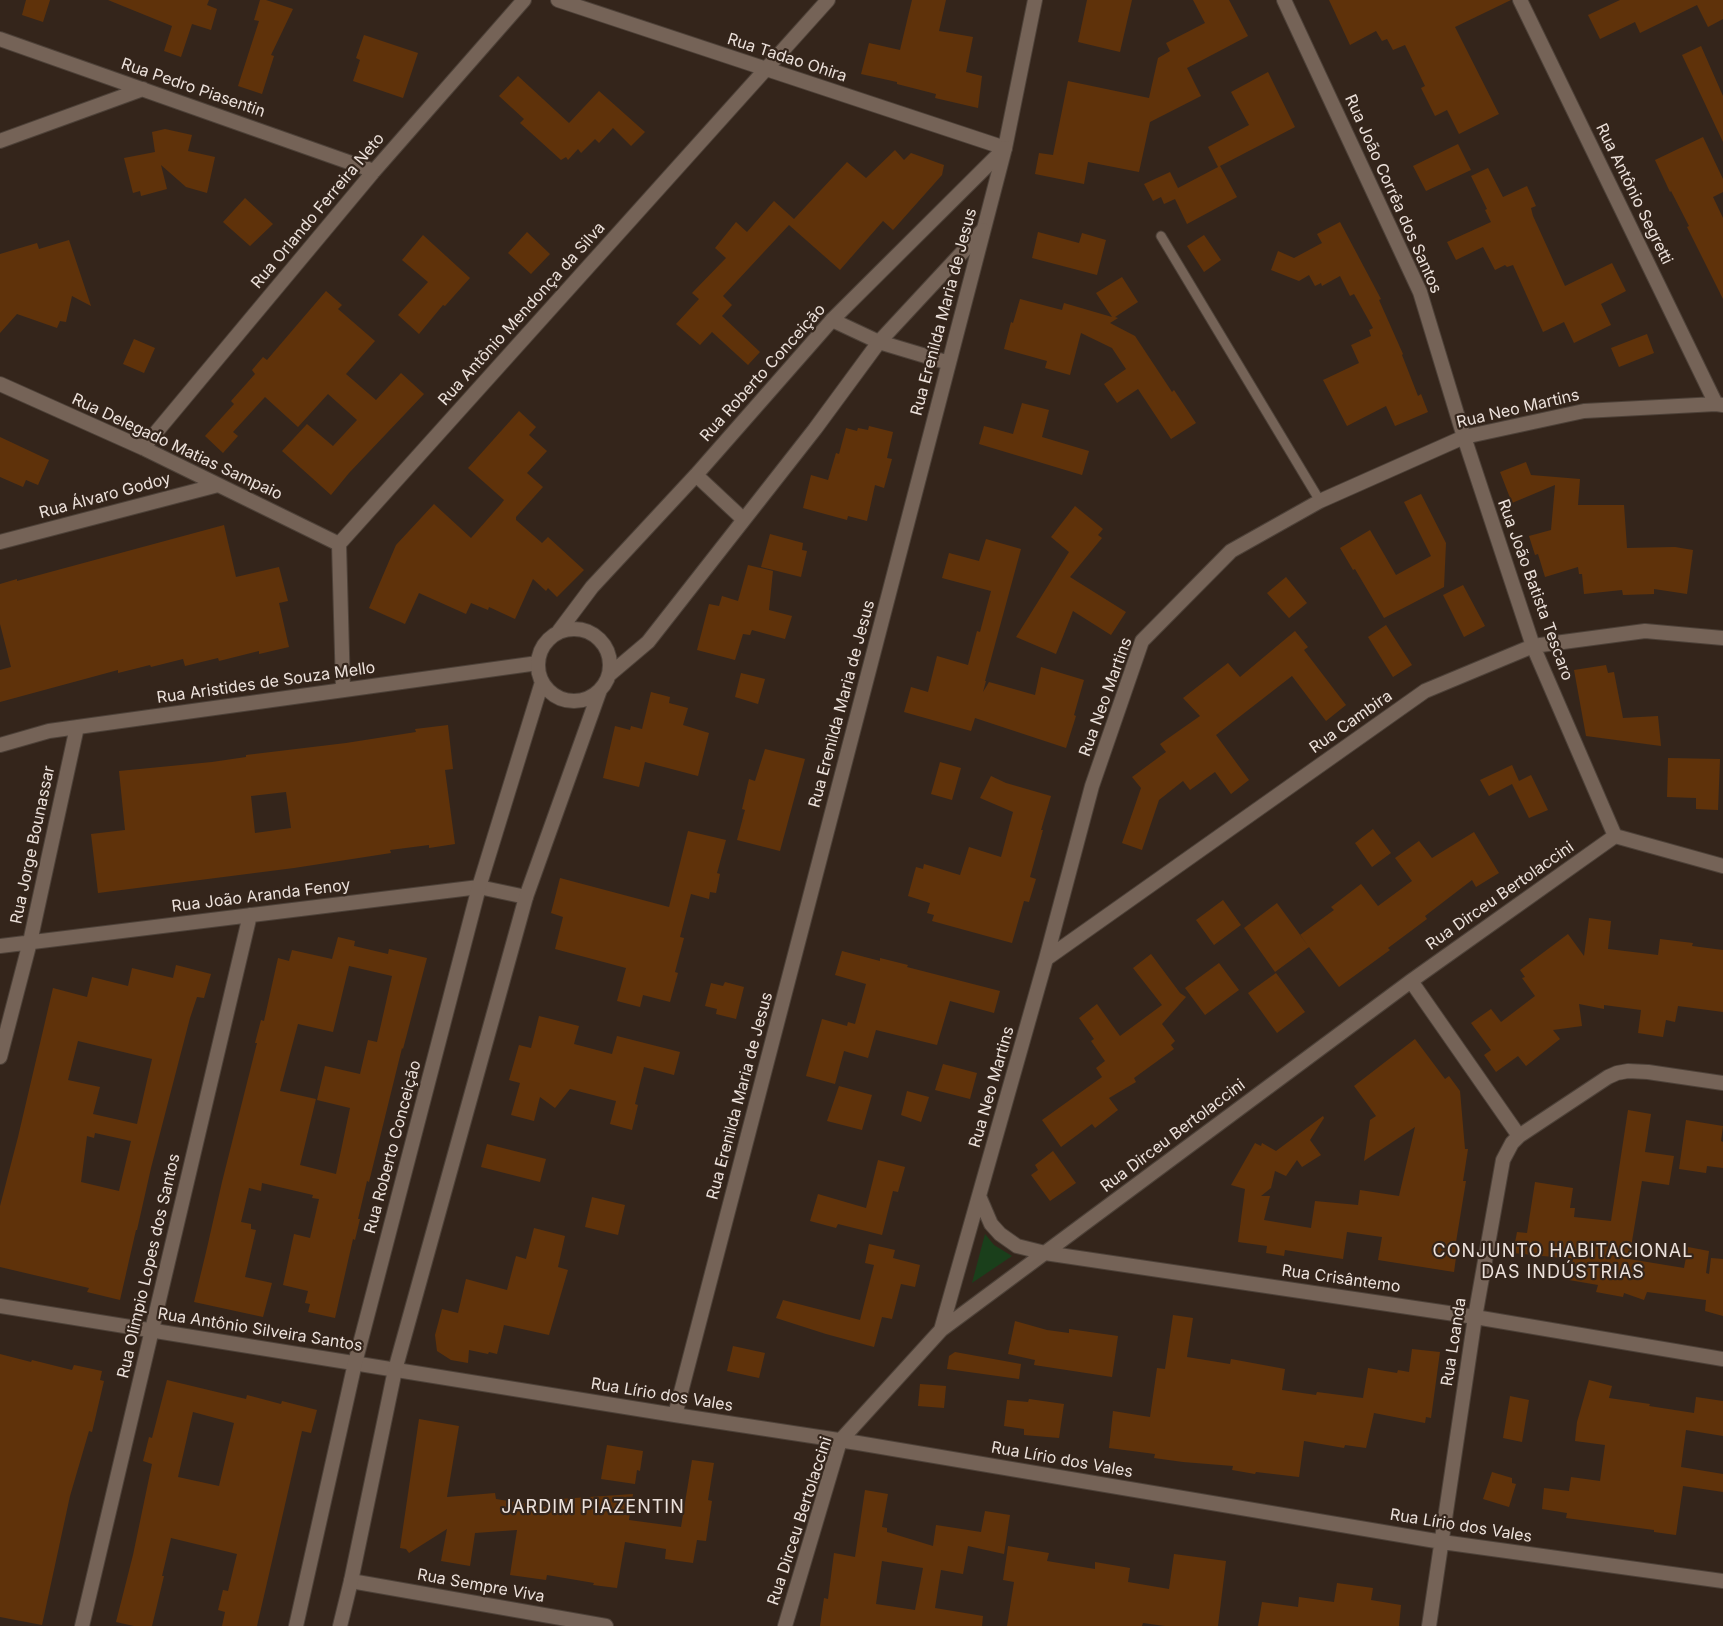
<!DOCTYPE html>
<meta charset="utf-8">
<style>
body{margin:0}
canvas{display:block;background:#34251b}
</style>
<canvas width="1723" height="1626"></canvas>
<script>
const ctx = document.querySelector('canvas').getContext('2d');
ctx.lineJoin = 'round';
function paint(path, color) {
  ctx.fillStyle = color;
  ctx.fill(path, 'evenodd');
}
function toPath(rows) {
  const path = new Path2D();
  for (const r of rows) {
    if (r.length === 3) {
      path.moveTo(r[0] + r[2], r[1]);
      path.arc(r[0], r[1], r[2], 0, 2 * Math.PI);
      continue;
    }
    path.moveTo(r[0], r[1]);
    for (let i = 2; i < r.length; i += 2) path.lineTo(r[i], r[i + 1]);
  }
  return path;
}
function strokePath(path, color, width, dash) {
  ctx.strokeStyle = color;
  ctx.lineWidth = width;
  ctx.lineCap = dash ? 'butt' : 'round';
  ctx.setLineDash(dash || []);
  ctx.stroke(path);
}
function write(font, color, halo, rows, align = 'center') {
  ctx.font = font + ' Inter,sans-serif';
  ctx.lineWidth = 4.5;
  ctx.setLineDash([]);
  ctx.textBaseline = 'middle';
  ctx.strokeStyle = halo;
  ctx.fillStyle = color;
  for (const [text, x, y, turn = 0] of rows) {
    ctx.save();
    ctx.translate(x, y);
    ctx.rotate((+turn || 0) * Math.PI / 180);
    ctx.textAlign = isNaN(turn) ? turn : align;
    if (halo) ctx.strokeText(text, 0, 0);
    ctx.fillText(text, 0, 0);
    ctx.restore();
  }
}
const green = toPath([
 [985,1234,994,1245,1012,1256,972,1283]
]);
const building = toPath([
 [26,0,50,0,43,22,22,15],
 [108,0,209,0,207,5,217,9,211,30,192,24,181,57,164,51,172,26],
 [260,0,266,0,293,9,271,55,274,56,262,94,238,86,259,21,254,20],
 [912,0,946,0,939,31,973,37,966,72,982,76,978,108,935,98,936,94,897,84,897,82,861,74,869,43,900,50],
 [1087,0,1132,0,1120,52,1078,42],
 [1193,0,1229,0,1248,36,1187,68,1201,96,1150,122,1139,172,1088,162,1084,184,1035,174,1039,153,1053,155,1068,81,1149,98,1158,58,1170,51,1166,43,1205,23],
 [1329,0,1511,0,1455,27,1499,114,1459,134,1447,110,1435,116,1421,88,1425,86,1405,45,1393,50,1387,39,1382,41,1376,31,1350,45],
 [1620,0,1723,0,1723,19,1708,27,1697,5,1640,33,1635,22,1600,39,1588,15],
 [364,35,418,53,403,98,353,81,360,60,356,58],
 [1701,46,1723,96,1723,142,1682,55],
 [1268,72,1295,127,1218,167,1208,147,1249,125,1231,92],
 [518,76,569,123,599,91,645,132,631,146,613,128,599,143,595,139,581,153,578,149,568,160,566,157,561,160,520,123,524,119,499,96],
 [165,129,192,135,188,151,215,157,207,193,186,187,161,165,167,189,141,196,140,191,133,193,124,158,155,152,152,132],
 [1703,137,1723,179,1723,192,1713,197,1723,218,1723,299,1687,227,1689,226,1671,191,1670,192,1655,160],
 [1458,144,1471,170,1426,191,1413,166],
 [895,150,904,160,911,153,944,165,942,175,893,230,883,221,840,270,789,225,723,296,732,305,722,316,760,352,748,365,712,332,700,345,676,324,699,299,692,293,726,258,715,248,736,222,747,232,774,201,794,219,847,162,866,178],
 [1220,166,1237,197,1187,224,1175,199,1164,204,1161,197,1153,201,1144,184,1170,172,1178,188],
 [1488,168,1503,197,1527,186,1536,206,1531,208,1533,216,1565,286,1612,263,1626,291,1601,304,1611,325,1574,343,1564,322,1543,332,1513,265,1507,267,1505,265,1495,270,1483,247,1456,260,1447,242,1491,222,1485,210,1487,209,1471,176],
 [245,198,273,224,250,246,223,222],
 [1340,222,1381,299,1379,300,1403,354,1402,355,1418,396,1421,394,1428,412,1395,426,1386,406,1347,426,1323,380,1359,363,1351,345,1371,336,1369,330,1373,328,1354,294,1350,296,1340,276,1322,286,1321,283,1315,286,1309,275,1299,281,1271,270,1278,251,1294,258,1322,243,1317,234],
 [527,232,550,254,531,274,508,253],
 [1038,232,1079,243,1082,233,1106,240,1097,275,1032,258],
 [423,235,470,278,445,306,443,305,419,334,398,315,428,282,402,260],
 [1204,235,1221,260,1204,272,1187,246],
 [69,240,91,306,72,296,66,322,60,321,57,328,17,314,0,333,0,254,37,243,39,249],
 [1122,277,1138,302,1115,317,1118,318,1110,323,1135,336,1172,392,1174,390,1196,423,1171,439,1138,389,1117,403,1104,384,1126,369,1112,348,1081,333,1070,375,1045,368,1047,361,1004,349,1011,322,1013,323,1020,299,1062,310,1064,303,1112,317,1096,293],
 [326,291,342,305,338,309,375,341,346,374,376,400,401,373,424,394,349,473,331,495,282,451,307,424,333,446,357,420,328,394,298,427,265,397,233,432,238,436,223,453,205,436,234,404,231,401,255,374,252,370,263,357,267,360],
 [1647,334,1654,353,1619,367,1611,348],
 [134,339,155,348,144,373,123,364],
 [1022,403,1049,410,1042,437,1089,451,1082,475,979,444,984,426,1013,434],
 [519,411,536,427,529,435,547,451,527,473,543,487,516,517,516,520,542,543,548,537,584,570,557,597,548,588,546,591,533,579,515,619,489,607,488,610,471,603,466,614,419,593,405,624,369,608,396,545,434,504,471,538,501,504,504,500,468,468],
 [869,426,893,432,887,458,892,459,884,488,875,485,867,521,848,516,847,520,803,508,811,475,828,480,836,453,839,454,846,428,857,431,858,428,868,430],
 [0,437,49,460,38,485,26,480,23,487,0,477],
 [1526,462,1531,475,1580,479,1578,505,1624,505,1627,548,1675,547,1693,550,1687,594,1654,589,1654,594,1623,595,1622,590,1584,594,1582,574,1579,574,1578,567,1545,577,1538,554,1535,555,1529,536,1551,530,1555,485,1512,503,1500,472],
 [1421,494,1446,543,1444,587,1384,618,1355,569,1353,570,1340,548,1370,530,1396,575,1431,556,1404,502],
 [1075,506,1103,529,1098,535,1102,538,1070,577,1126,612,1111,635,1073,611,1056,654,1016,637,1069,552,1051,537],
 [224,525,236,577,279,567,288,601,279,603,289,647,259,654,259,651,219,661,218,658,185,666,183,659,151,667,150,665,118,673,118,670,0,702,0,670,11,667,0,624,0,584,17,579,17,581],
 [770,534,803,543,802,550,807,551,801,577,761,567],
 [986,539,1021,549,985,681,986,681,983,692,989,682,1035,695,1041,667,1084,680,1074,715,1076,716,1066,748,975,718,971,731,904,712,911,687,928,692,937,656,968,665,977,631,980,632,991,591,942,578,949,553,979,561],
 [748,565,773,571,769,610,792,616,785,639,752,630,750,635,743,634,735,660,697,650,709,604,719,606,722,596,738,601],
 [1286,577,1307,603,1289,618,1267,593],
 [1463,585,1485,626,1464,637,1443,595],
 [1386,625,1412,665,1393,677,1368,637],
 [1295,631,1308,647,1304,650,1346,705,1326,721,1292,676,1216,735,1249,780,1231,794,1215,772,1190,790,1183,781,1159,800,1142,850,1122,843,1141,788,1132,777,1166,752,1160,744,1200,716,1183,698,1228,663,1240,677],
 [1606,665,1608,673,1614,672,1623,718,1658,716,1661,746,1586,736,1574,670],
 [741,673,765,679,758,704,735,697],
 [651,692,670,697,669,703,688,708,683,725,709,733,698,776,645,762,639,787,603,778,615,726,630,730,631,726,642,729],
 [448,725,453,769,445,770,455,844,429,848,429,845,390,850,391,853,294,868,98,893,91,834,125,830,119,771,212,762,246,757,246,755,346,743,416,732,415,729],
 [286,792,291,828,255,833,251,796],
 [765,749,805,759,780,851,737,840,745,810,742,809,749,779,755,781],
 [1668,758,1720,759,1718,810,1696,809,1696,798,1667,797],
 [940,762,961,768,952,800,931,794],
 [1512,765,1519,781,1531,775,1548,810,1529,818,1512,784,1489,796,1480,780],
 [991,776,1006,783,1051,796,1041,830,1043,830,1030,877,1036,879,1029,902,1024,901,1012,943,932,921,934,915,927,913,930,903,908,896,916,867,923,869,924,864,960,875,969,847,1001,857,1013,812,980,798],
 [1373,829,1391,853,1372,867,1355,843],
 [688,831,726,840,717,873,720,874,716,893,710,892,709,899,691,894,680,937,684,938,675,972,678,973,670,1002,643,995,640,1007,617,1001,626,968,555,949,563,917,551,913,560,878,669,907],
 [1474,832,1499,873,1476,887,1472,880,1425,916,1427,919,1388,948,1390,950,1339,987,1300,935,1334,910,1331,907,1361,884,1378,906,1412,881,1395,858,1419,841,1432,858],
 [1223,900,1241,925,1214,945,1196,920],
 [1277,903,1309,947,1275,972,1244,928],
 [1589,918,1611,921,1608,949,1658,955,1660,939,1693,943,1692,946,1723,950,1723,1012,1678,1006,1675,1022,1666,1020,1663,1037,1638,1033,1641,1010,1604,1005,1604,1009,1579,1004,1582,1026,1553,1030,1560,1039,1526,1066,1518,1056,1496,1072,1484,1055,1491,1050,1471,1023,1491,1009,1501,1022,1535,996,1522,978,1525,977,1520,970,1568,934,1584,956],
 [338,937,355,941,354,946,388,954,389,949,427,958,403,1049,402,1048,369,1182,367,1181,358,1219,360,1219,355,1240,353,1239,335,1318,308,1312,310,1304,305,1303,308,1291,283,1285,294,1234,310,1238,319,1199,312,1198,313,1195,262,1183,261,1191,249,1188,241,1222,251,1224,251,1229,256,1230,245,1277,272,1283,263,1317,194,1302,207,1248,222,1182,257,1043,255,1043,261,1020,264,1021,278,958,289,961,292,950,332,959],
 [349,966,392,976,377,1042,368,1040,360,1074,325,1066,317,1100,350,1108,336,1174,300,1165,316,1099,280,1091,298,1024,333,1032],
 [842,951,880,961,880,958,908,965,907,967,1000,991,994,1013,950,1001,937,1045,876,1030,868,1058,844,1051,835,1084,806,1076,822,1019,847,1026,848,1022,855,1024,866,984,835,975],
 [1151,954,1180,993,1186,997,1162,1024,1175,1041,1171,1045,1174,1049,1134,1078,1136,1082,1109,1098,1118,1110,1095,1128,1092,1124,1061,1147,1042,1120,1102,1077,1096,1068,1105,1061,1091,1041,1094,1039,1079,1018,1097,1004,1120,1036,1162,1005,1133,968],
 [1219,963,1239,990,1205,1015,1185,988],
 [176,965,211,974,204,998,197,997,190,1018,151,1168,137,1230,136,1230,120,1300,87,1292,89,1288,0,1267,0,1206,18,1137,53,988,87,997,92,977,128,986,132,968,173,978],
 [78,1041,152,1059,137,1124,93,1114,100,1087,68,1080],
 [95,1133,131,1141,119,1191,81,1182,87,1136,94,1138],
 [1276,973,1305,1012,1277,1033,1248,993],
 [725,982,744,987,736,1019,716,1014,717,1009,705,1006,711,983,723,986],
 [539,1016,579,1026,574,1044,612,1054,617,1036,680,1052,674,1075,644,1067,635,1104,638,1105,632,1130,610,1124,616,1101,570,1089,555,1108,540,1097,534,1121,511,1115,520,1083,509,1080,519,1045,531,1048],
 [1415,1039,1445,1079,1449,1076,1460,1091,1465,1149,1468,1149,1463,1181,1466,1181,1456,1242,1458,1243,1454,1272,1378,1260,1382,1237,1347,1232,1343,1259,1285,1250,1284,1256,1266,1253,1267,1246,1238,1242,1245,1189,1231,1185,1255,1143,1261,1146,1262,1143,1276,1151,1323,1116,1324,1118,1310,1140,1321,1155,1302,1167,1297,1160,1286,1176,1275,1171,1271,1188,1261,1196,1270,1196,1264,1220,1311,1228,1315,1201,1358,1205,1360,1190,1399,1196,1415,1127,1364,1161,1370,1120,1376,1116,1354,1086],
 [943,1064,977,1073,970,1099,935,1090],
 [839,1086,872,1095,862,1130,827,1121],
 [907,1091,929,1097,921,1122,901,1115],
 [1628,1110,1651,1114,1645,1152,1674,1156,1669,1185,1642,1181,1629,1259,1684,1268,1688,1247,1709,1251,1706,1273,1709,1274,1711,1258,1723,1259,1723,1316,1705,1311,1706,1300,1647,1292,1644,1300,1624,1293,1623,1297,1596,1292,1598,1285,1569,1280,1573,1259,1513,1253,1517,1232,1527,1233,1535,1182,1573,1188,1570,1208,1575,1208,1574,1217,1611,1221],
 [1686,1120,1723,1126,1721,1141,1723,1142,1723,1168,1707,1166,1706,1173,1679,1169],
 [487,1144,546,1159,540,1182,481,1167],
 [1053,1151,1076,1183,1050,1201,1031,1175,1038,1170,1035,1165],
 [878,1160,905,1167,898,1192,893,1191,882,1235,838,1224,836,1228,810,1221,818,1194,866,1208],
 [592,1197,625,1205,618,1235,585,1227],
 [534,1228,565,1236,558,1267,568,1270,549,1335,504,1325,497,1354,489,1352,488,1354,469,1350,468,1363,451,1360,437,1351,435,1335,442,1309,458,1313,466,1279,507,1290,516,1256,526,1259],
 [869,1244,895,1250,893,1258,920,1265,915,1287,901,1284,892,1319,882,1317,874,1347,826,1334,776,1318,783,1300,860,1320,874,1265,865,1263],
 [1173,1315,1193,1318,1187,1357,1230,1364,1231,1359,1285,1369,1282,1390,1316,1395,1317,1392,1363,1398,1368,1368,1397,1373,1398,1370,1409,1372,1412,1349,1440,1352,1431,1418,1426,1417,1425,1423,1374,1413,1366,1448,1345,1445,1344,1448,1304,1441,1299,1477,1256,1472,1255,1474,1232,1470,1233,1466,1183,1462,1154,1458,1155,1454,1109,1448,1113,1411,1150,1417,1157,1368,1165,1369],
 [1015,1321,1047,1330,1069,1333,1069,1329,1118,1336,1112,1377,1034,1365,1035,1360,1008,1354],
 [733,1346,765,1353,759,1378,727,1371],
 [955,1352,1021,1364,1019,1379,947,1369,949,1356],
 [0,1354,31,1362,32,1360,72,1370,74,1365,102,1371,100,1380,104,1381,92,1432,89,1431,70,1496,42,1625,0,1617],
 [167,1380,246,1399,247,1395,281,1404,282,1401,317,1410,311,1433,302,1431,257,1626,222,1626,225,1612,218,1610,223,1590,228,1591,237,1554,171,1538,162,1576,164,1576,152,1626,134,1626,116,1622,133,1555,152,1464,143,1461,149,1437,152,1438],
 [193,1412,234,1423,219,1486,178,1477],
 [1589,1380,1612,1386,1609,1398,1650,1404,1649,1406,1694,1413,1696,1397,1723,1401,1723,1436,1686,1430,1681,1467,1723,1474,1723,1492,1683,1486,1676,1535,1654,1532,1654,1530,1566,1518,1567,1513,1542,1509,1544,1488,1569,1491,1571,1477,1600,1481,1605,1445,1575,1441,1577,1422],
 [920,1384,946,1386,944,1408,918,1406],
 [1510,1396,1529,1400,1522,1442,1503,1438],
 [1029,1399,1064,1404,1059,1438,1024,1435,1024,1429,1004,1426,1007,1400,1028,1402],
 [419,1419,459,1426,447,1497,495,1493,496,1499,558,1509,560,1499,633,1494,629,1520,681,1527,692,1460,714,1463,708,1500,712,1501,706,1541,697,1540,693,1563,665,1559,666,1549,625,1542,617,1588,593,1585,594,1583,547,1575,546,1580,510,1575,517,1530,475,1533,470,1566,441,1561,447,1529,409,1553,406,1549,400,1548],
 [607,1445,643,1451,640,1471,637,1470,635,1484,601,1479],
 [1492,1472,1512,1478,1512,1483,1516,1484,1509,1507,1483,1499],
 [865,1490,888,1494,882,1527,887,1528,887,1532,933,1546,936,1525,981,1532,985,1511,1010,1515,1004,1554,968,1546,963,1574,941,1570,935,1608,983,1616,982,1626,820,1626,824,1598,828,1599,834,1553,855,1557],
 [882,1561,923,1568,915,1610,876,1604],
 [1008,1546,1049,1553,1047,1561,1095,1569,1095,1562,1130,1568,1128,1582,1169,1589,1174,1554,1226,1561,1218,1626,1165,1626,1143,1623,1142,1626,1007,1626,1014,1582,1003,1580],
 [1337,1583,1373,1588,1371,1600,1401,1605,1399,1626,1258,1626,1262,1602,1298,1607,1299,1597,1334,1602]
]);
const service = toPath([
 [1161,236,1320,501]
]);
const minor = toPath([
 [558,0,1005,148],
 [1284,0,1420,292,1464,437,1533,646,1615,836],
 [1520,0,1716,404],
 [0,39,374,171],
 [0,141,143,89],
 [832,320,879,342,949,363],
 [0,384,143,448,339,544],
 [143,448,374,171,524,0],
 [0,542,218,485],
 [343,689,339,544,828,0],
 [0,745,49,731,538,663],
 [0,946,479,887,526,897],
 [1046,959,1425,691,1533,646,1645,631,1723,638],
 [1411,981,1519,1136,1512,1143,1503,1160,1475,1317,1429,1626],
 [0,1057,30,942,77,727],
 [1519,1136,1608,1077,1617,1073,1628,1071,1648,1072,1723,1083],
 [979,1196,991,1224,1000,1234,1017,1246,1045,1253,1475,1317,1723,1359],
 [0,1306,675,1415,858,1443,1442,1542,1723,1581],
 [941,1330,1046,959,1092,786,1142,641,1231,551,1320,501,1464,437,1584,411,1716,404,1723,405],
 [675,1415,1005,148,1035,0],
 [351,1581,606,1626],
 [82,1626,250,915],
 [785,1626,840,1441,941,1330,1411,981,1615,836,1723,866]
]);
const tertiary = toPath([
 [696,475,743,519],
 [574,665,36],
 [559,631,592,587,696,475,832,320,1005,148],
 [609,675,648,642,815,429,879,342,983,230],
 [296,1626,355,1363,479,887,542,682],
 [340,1626,351,1581,395,1370,526,897,600,690]
]);
const streetNames = [
 ["Rua Tadao Ohira",787,58,18],
 ["Rua Pedro Piasentin",193,88,19],
 ["Rua João Corrêa dos Santos",1393,194,66],
 ["Rua Antônio Segretti",1634,194,64],
 ["Rua Orlando Ferreira Neto",318,211,-50],
 ["Rua Erenilda Maria de Jesus",944,312,-75],
 ["Rua Antônio Mendonça da Silva",522,314,-48],
 ["Rua Roberto Conceição",763,373,-48],
 ["Rua Neo Martins",1518,409,-13],
 ["Rua Delegado Matias Sampaio",177,447,25],
 ["Rua Álvaro Godoy",105,496,-15],
 ["Rua João Batista Tescaro",1535,590,70],
 ["Rua Aristides de Souza Mello",266,683,-8],
 ["Rua Neo Martins",1106,697,-70],
 ["Rua Erenilda Maria de Jesus",842,704,-75],
 ["Rua Cambira",1351,722,-35],
 ["Rua Jorge Bounassar",33,845,-78],
 ["Rua João Aranda Fenoy",261,896,-7],
 ["Rua Dirceu Bertolaccini",1500,896,-35],
 ["Rua Neo Martins",992,1087,-74],
 ["Rua Erenilda Maria de Jesus",740,1096,-75],
 ["Rua Dirceu Bertolaccini",1173,1136,-37],
 ["Rua Roberto Conceição",393,1147,-75],
 ["Rua Olimpio Lopes dos Santos",149,1266,-77],
 ["Rua Crisântemo",1341,1279,8],
 ["Rua Antônio Silveira Santos",260,1330,9],
 ["Rua Loanda",1454,1342,-81],
 ["Rua Lírio dos Vales",662,1395,9],
 ["Rua Lírio dos Vales",1062,1460,10],
 ["Rua Dirceu Bertolaccini",800,1521,-72],
 ["Rua Lírio dos Vales",1461,1526,9],
 ["Rua Sempre Viva",481,1586,10]
];
const neighbourhoodNames = [
 ["CONJUNTO HABITACIONAL",1563,1252],
 ["DAS INDÚSTRIAS",1563,1273],
 ["JARDIM PIAZENTIN",593,1508]
];
paint(green, '#1a3f1b');
paint(building, '#5f320a');
strokePath(service, '#4d4138', 11);
strokePath(minor, '#4d4138', 16);
strokePath(tertiary, '#4d4138', 16);
strokePath(service, '#756357', 9);
strokePath(minor, '#756357', 14);
strokePath(tertiary, '#756357', 14);
write('16px', '#ece1db', '#34251b', streetNames);
ctx.letterSpacing = '1px';
write('18px', '#ece1db', '#34251b', neighbourhoodNames);
ctx.letterSpacing = '0px';
</script>
